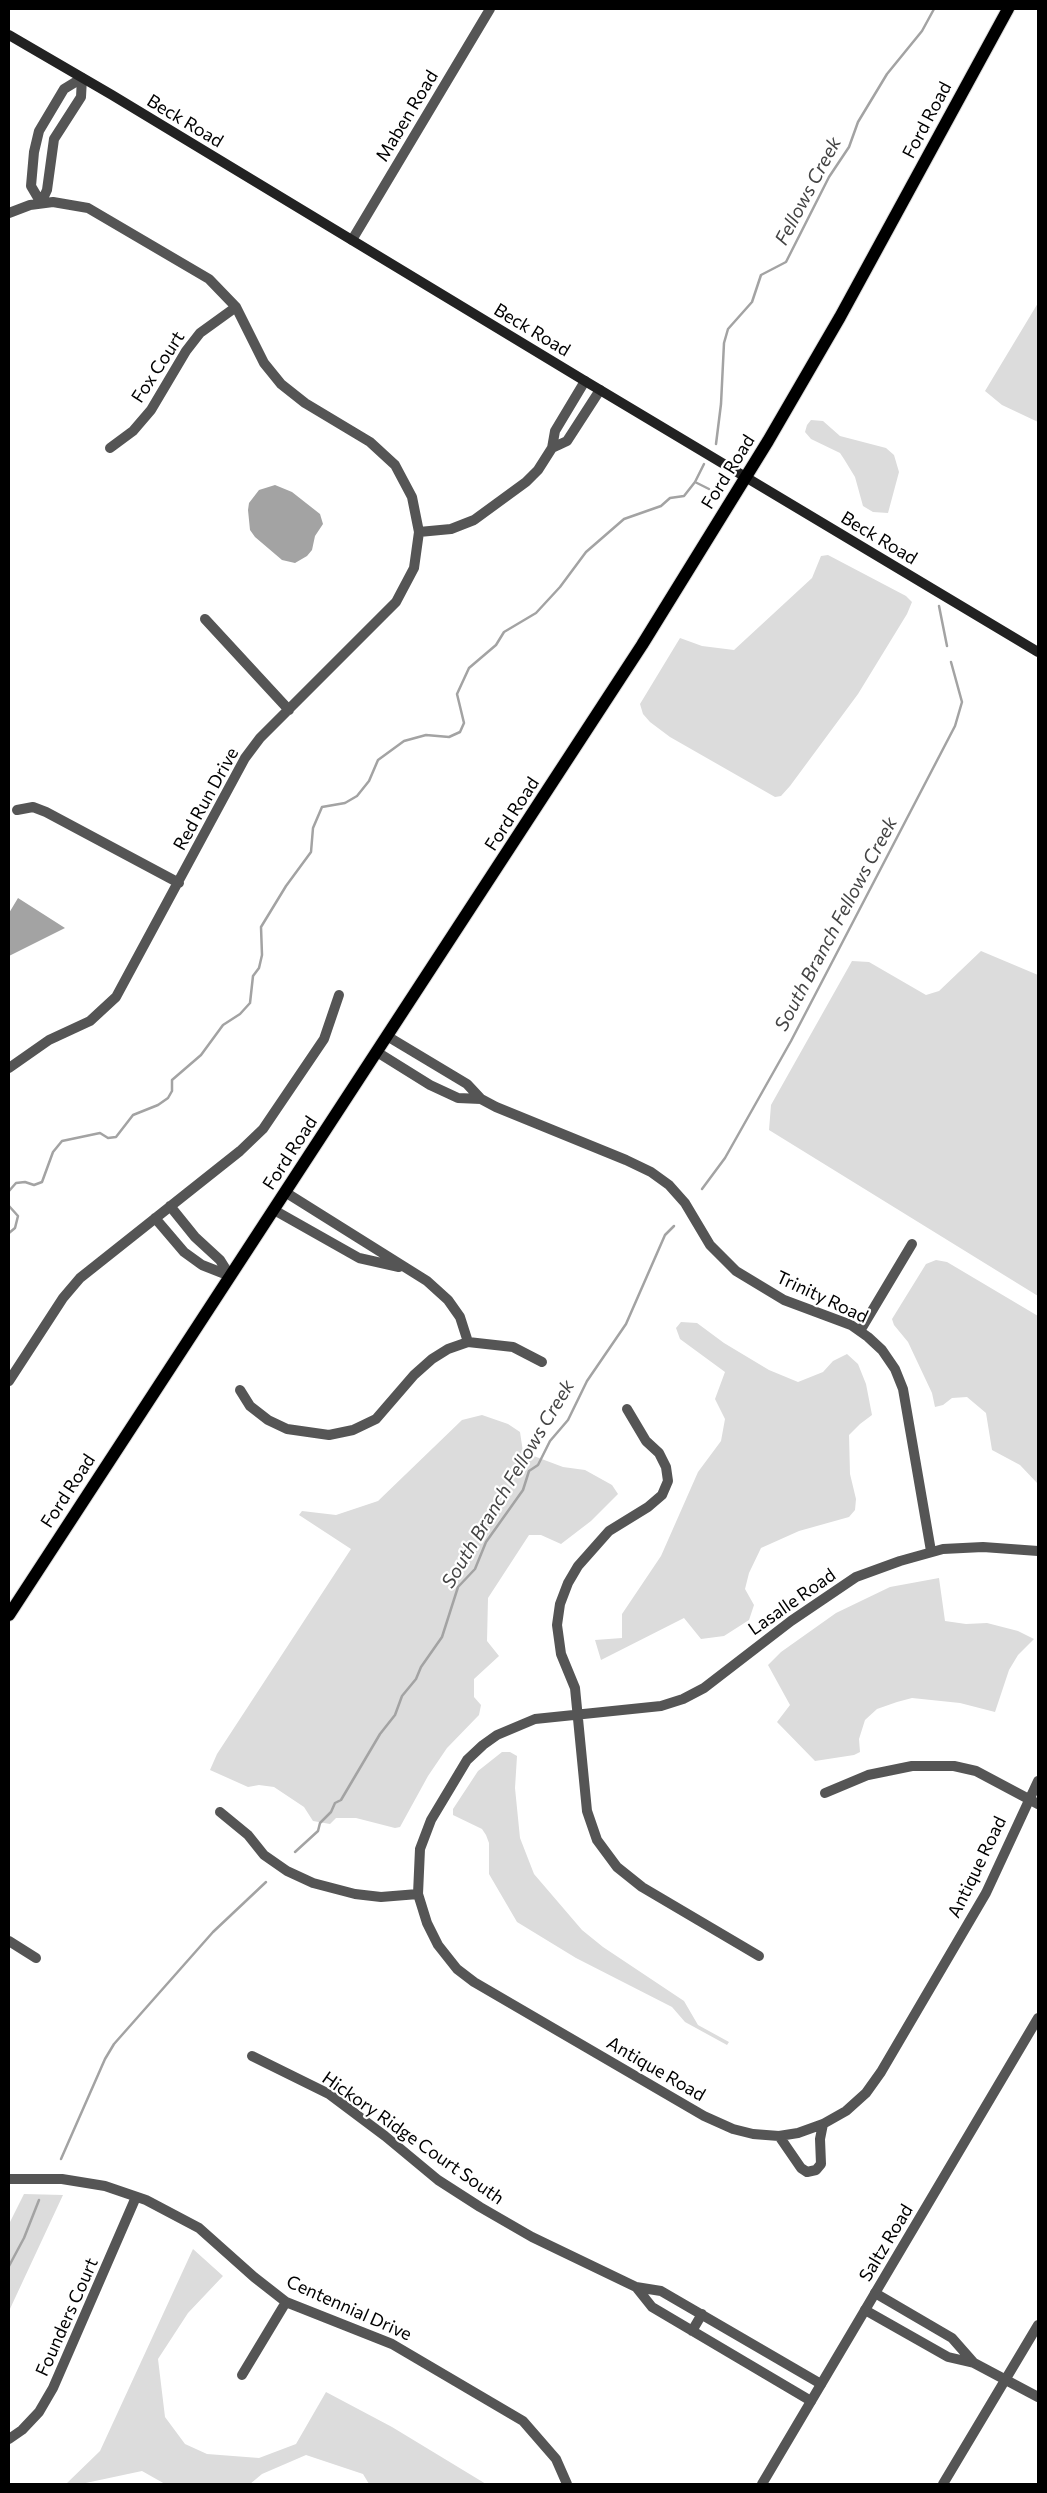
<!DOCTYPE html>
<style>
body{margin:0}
#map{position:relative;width:1047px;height:2493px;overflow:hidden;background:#fff;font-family:Commissioner,sans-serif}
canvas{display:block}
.frame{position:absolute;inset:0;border:10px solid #000;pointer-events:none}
</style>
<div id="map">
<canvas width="1047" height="2493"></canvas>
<div class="frame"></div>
</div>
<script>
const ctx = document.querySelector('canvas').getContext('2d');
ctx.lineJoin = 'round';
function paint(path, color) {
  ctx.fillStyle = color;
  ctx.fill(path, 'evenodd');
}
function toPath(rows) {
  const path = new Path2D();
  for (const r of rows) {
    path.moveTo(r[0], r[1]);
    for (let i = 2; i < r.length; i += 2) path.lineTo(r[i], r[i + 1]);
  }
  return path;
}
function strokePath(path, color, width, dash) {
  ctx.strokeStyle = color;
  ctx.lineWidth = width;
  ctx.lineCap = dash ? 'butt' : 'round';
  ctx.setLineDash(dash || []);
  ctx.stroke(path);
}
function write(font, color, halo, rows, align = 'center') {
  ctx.font = font + ' Commissioner,sans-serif';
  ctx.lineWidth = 4.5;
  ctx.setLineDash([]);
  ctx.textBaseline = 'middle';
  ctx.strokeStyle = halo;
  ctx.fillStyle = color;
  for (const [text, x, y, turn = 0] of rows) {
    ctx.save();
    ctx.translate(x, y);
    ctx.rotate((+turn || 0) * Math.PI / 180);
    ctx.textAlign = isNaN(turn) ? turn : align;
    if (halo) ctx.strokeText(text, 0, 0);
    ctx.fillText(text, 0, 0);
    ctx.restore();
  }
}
const green = toPath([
 [1038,303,1038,422,1002,405,985,391],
 [811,420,823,421,840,436,886,448,894,455,899,472,888,513,873,512,863,506,855,477,844,459,840,453,811,439,805,432,807,425],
 [828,555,906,596,912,602,907,614,858,694,790,786,781,796,775,797,670,737,650,722,643,714,640,704,680,638,702,646,734,650,812,578,821,556],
 [981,951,1038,975,1038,1296,769,1130,771,1105,852,961,869,962,926,995,939,991],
 [936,1260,947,1262,1038,1316,1038,1484,1020,1465,992,1450,986,1413,967,1397,952,1398,943,1405,935,1407,932,1393,908,1342,894,1325,892,1319,926,1264],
 [681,1322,697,1323,724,1343,769,1370,798,1382,823,1372,833,1361,847,1354,858,1364,866,1384,872,1415,860,1424,849,1435,850,1474,856,1499,855,1510,849,1517,799,1531,761,1548,749,1573,745,1589,754,1605,749,1620,724,1636,701,1639,684,1618,601,1660,595,1640,622,1638,622,1614,661,1556,698,1472,721,1441,725,1419,715,1399,725,1372,680,1339,676,1328],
 [482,1415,508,1424,520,1432,523,1452,563,1467,585,1470,612,1485,618,1494,591,1521,561,1544,541,1535,529,1535,488,1598,487,1641,499,1656,474,1679,474,1697,481,1705,479,1715,447,1748,428,1776,400,1827,395,1828,356,1818,336,1818,330,1824,313,1821,304,1807,274,1787,259,1785,248,1787,210,1770,217,1754,351,1549,299,1515,302,1511,336,1515,378,1501,462,1420],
 [939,1578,945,1621,966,1624,987,1623,1018,1631,1034,1639,1018,1655,1009,1670,995,1712,960,1703,912,1698,897,1702,877,1709,865,1720,859,1739,860,1752,854,1755,815,1761,777,1722,790,1705,768,1665,781,1652,836,1613,890,1587],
 [502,1752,510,1752,517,1756,515,1788,520,1838,534,1874,582,1930,603,1947,684,2001,698,2025,729,2042,727,2045,685,2022,672,2007,576,1958,517,1922,489,1874,489,1843,486,1835,482,1829,453,1815,453,1809,478,1771],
 [24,2194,63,2195,9,2311,9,2224],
 [193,2249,223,2276,188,2313,158,2359,165,2417,185,2444,207,2454,259,2458,296,2444,326,2392,392,2427,486,2484,369,2484,363,2474,306,2455,262,2474,250,2484,165,2484,142,2471,81,2484,66,2484,100,2451]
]);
const water = toPath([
 [275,485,292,492,320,514,323,524,315,536,312,550,307,556,295,563,282,560,255,537,250,530,248,510,249,503,259,490],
 [18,898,65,928,9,956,9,913]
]);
const stream = toPath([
 [716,444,721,404,724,343,728,329,752,302,761,275,786,262,829,177,849,147,858,122,887,74,922,31,934,9],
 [695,482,709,489],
 [939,606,947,646],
 [702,1189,725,1158,791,1041,955,726,962,702,951,662],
 [9,1191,16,1183,25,1182,34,1185,42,1182,53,1152,62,1141,100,1133,108,1138,116,1137,133,1115,158,1105,168,1098,172,1091,172,1080,201,1055,223,1025,240,1014,250,1003,253,976,259,968,262,955,261,927,286,886,311,852,313,828,322,807,345,803,357,796,369,781,378,760,404,741,426,735,449,737,460,732,464,723,457,694,469,668,496,645,504,632,536,613,560,587,586,552,624,519,661,506,670,498,684,496,695,482,704,464],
 [9,1206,18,1216,15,1228,9,1233],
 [295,1852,318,1831,320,1823,331,1812,335,1803,341,1800,380,1734,395,1715,402,1696,416,1679,421,1667,442,1637,458,1587,475,1569,486,1542,523,1490,529,1471,538,1465,550,1441,568,1420,587,1381,626,1324,665,1235,674,1226],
 [61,2159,105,2059,114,2044,213,1932,266,1882],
 [9,2266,24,2238,39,2200]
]);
const minor = toPath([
 [41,203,31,186,34,152,39,131,64,89,82,78],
 [41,203,47,190,54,139,81,97,82,78],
 [9,213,30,205,53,202,88,208,209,279,236,307,264,363,281,384,305,403,370,442,395,465,412,497,419,532,414,568,396,602,260,738,245,758,116,997,90,1021,49,1040,9,1068],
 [352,240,490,9],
 [110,448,133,431,151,410,186,351,200,333,236,307],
 [552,448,567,441,600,390],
 [419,532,451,529,474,520,526,482,538,470,552,448,555,431,585,381],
 [205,619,289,710],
 [17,810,33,807,46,812,179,883],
 [377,1052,430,1085,458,1098,481,1099,467,1084,387,1036],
 [481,1099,496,1107,626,1160,651,1172,669,1185,685,1203,710,1245,736,1271,784,1300,851,1325,868,1337,882,1350,895,1369,903,1389,931,1551],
 [285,1192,427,1281,448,1300,460,1317,468,1342],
 [170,1206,195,1237,220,1260,230,1276],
 [274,1210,359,1258,399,1267],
 [155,1218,184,1252,202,1265,230,1276],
 [860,1331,912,1244],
 [9,1381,63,1298,80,1278,240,1151,263,1129,324,1039,339,995],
 [240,1390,250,1406,268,1420,287,1429,329,1435,353,1430,376,1419,414,1375,432,1359,448,1349,468,1342,513,1347,542,1362],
 [627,1409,646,1441,659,1453,666,1467,668,1481,662,1495,648,1507,609,1531,578,1566,568,1583,560,1604,557,1625,561,1654,575,1688,587,1811,597,1840,617,1867,642,1887,759,1956],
 [1038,1551,983,1547,943,1549,900,1561,856,1577,791,1621,704,1688,683,1699,661,1706,535,1719,497,1735,483,1745,467,1760,431,1820,420,1849,418,1894,427,1923,438,1945,457,1969,474,1982,704,2116,733,2129,753,2134,779,2136,798,2133,823,2124,846,2111,866,2093,881,2072,986,1893,1038,1781],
 [825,1793,868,1775,912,1766,954,1766,976,1771,1038,1804],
 [220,1812,248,1835,264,1855,287,1871,313,1883,355,1894,381,1897,418,1894],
 [9,1941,36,1958],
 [252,2056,329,2094,385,2136,438,2180,480,2207,532,2237,636,2287,661,2291,821,2384],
 [779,2136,801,2168,807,2172,816,2170,821,2164,820,2139,823,2124],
 [9,2179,62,2179,105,2186,146,2200,199,2228,254,2277,286,2302,392,2344,523,2421,556,2459,567,2484],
 [636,2287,652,2307,811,2401],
 [865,2310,948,2357,974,2363,952,2338,875,2293],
 [692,2331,702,2314],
 [974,2363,1038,2397],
 [242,2375,286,2302],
 [9,2439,22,2430,39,2412,53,2388,136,2197],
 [943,2484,1038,2325]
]);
const tertiary = toPath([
 [762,2484,1038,2018]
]);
const secondary = toPath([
 [9,35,112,95,585,381,1038,652]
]);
const primary = toPath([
 [9,1615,642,645,768,441,840,317,1008,9]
]);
const streetNames = [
 ["Maben Road",407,116,-59],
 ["Ford Road",927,120,-62],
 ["Beck Road",185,121,31],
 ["Beck Road",532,330,31],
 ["Fox Court",158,367,-57],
 ["Ford Road",728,472,-58],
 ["Beck Road",879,538,31],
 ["Red Run Drive",206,799,-61],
 ["Ford Road",512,814,-57],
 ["Ford Road",290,1153,-57],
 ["Trinity Road",822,1297,25],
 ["Ford Road",68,1491,-57],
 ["Lasalle Road",792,1602,-35],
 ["Antique Road",977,1867,-64],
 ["Antique Road",656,2069,30],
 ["Hickory Ridge Court South",413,2138,35],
 ["Saltz Road",886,2243,-59],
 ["Centennial Drive",349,2308,24],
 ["Founders Court",67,2317,-66]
];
const waterNames = [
 ["Fellows Creek",808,191,-62],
 ["South Branch Fellows Creek",836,924,-62],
 ["South Branch Fellows Creek",508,1484,-59]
];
paint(green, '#dcdcdc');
paint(water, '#a3a3a3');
strokePath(stream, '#a3a3a3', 2.5);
strokePath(primary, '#dbdbdb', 14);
strokePath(minor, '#555', 10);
strokePath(tertiary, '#555', 10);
strokePath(secondary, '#222', 10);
strokePath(primary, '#000', 12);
write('18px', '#000', '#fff', streetNames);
write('italic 19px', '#444', '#fff', waterNames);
</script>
